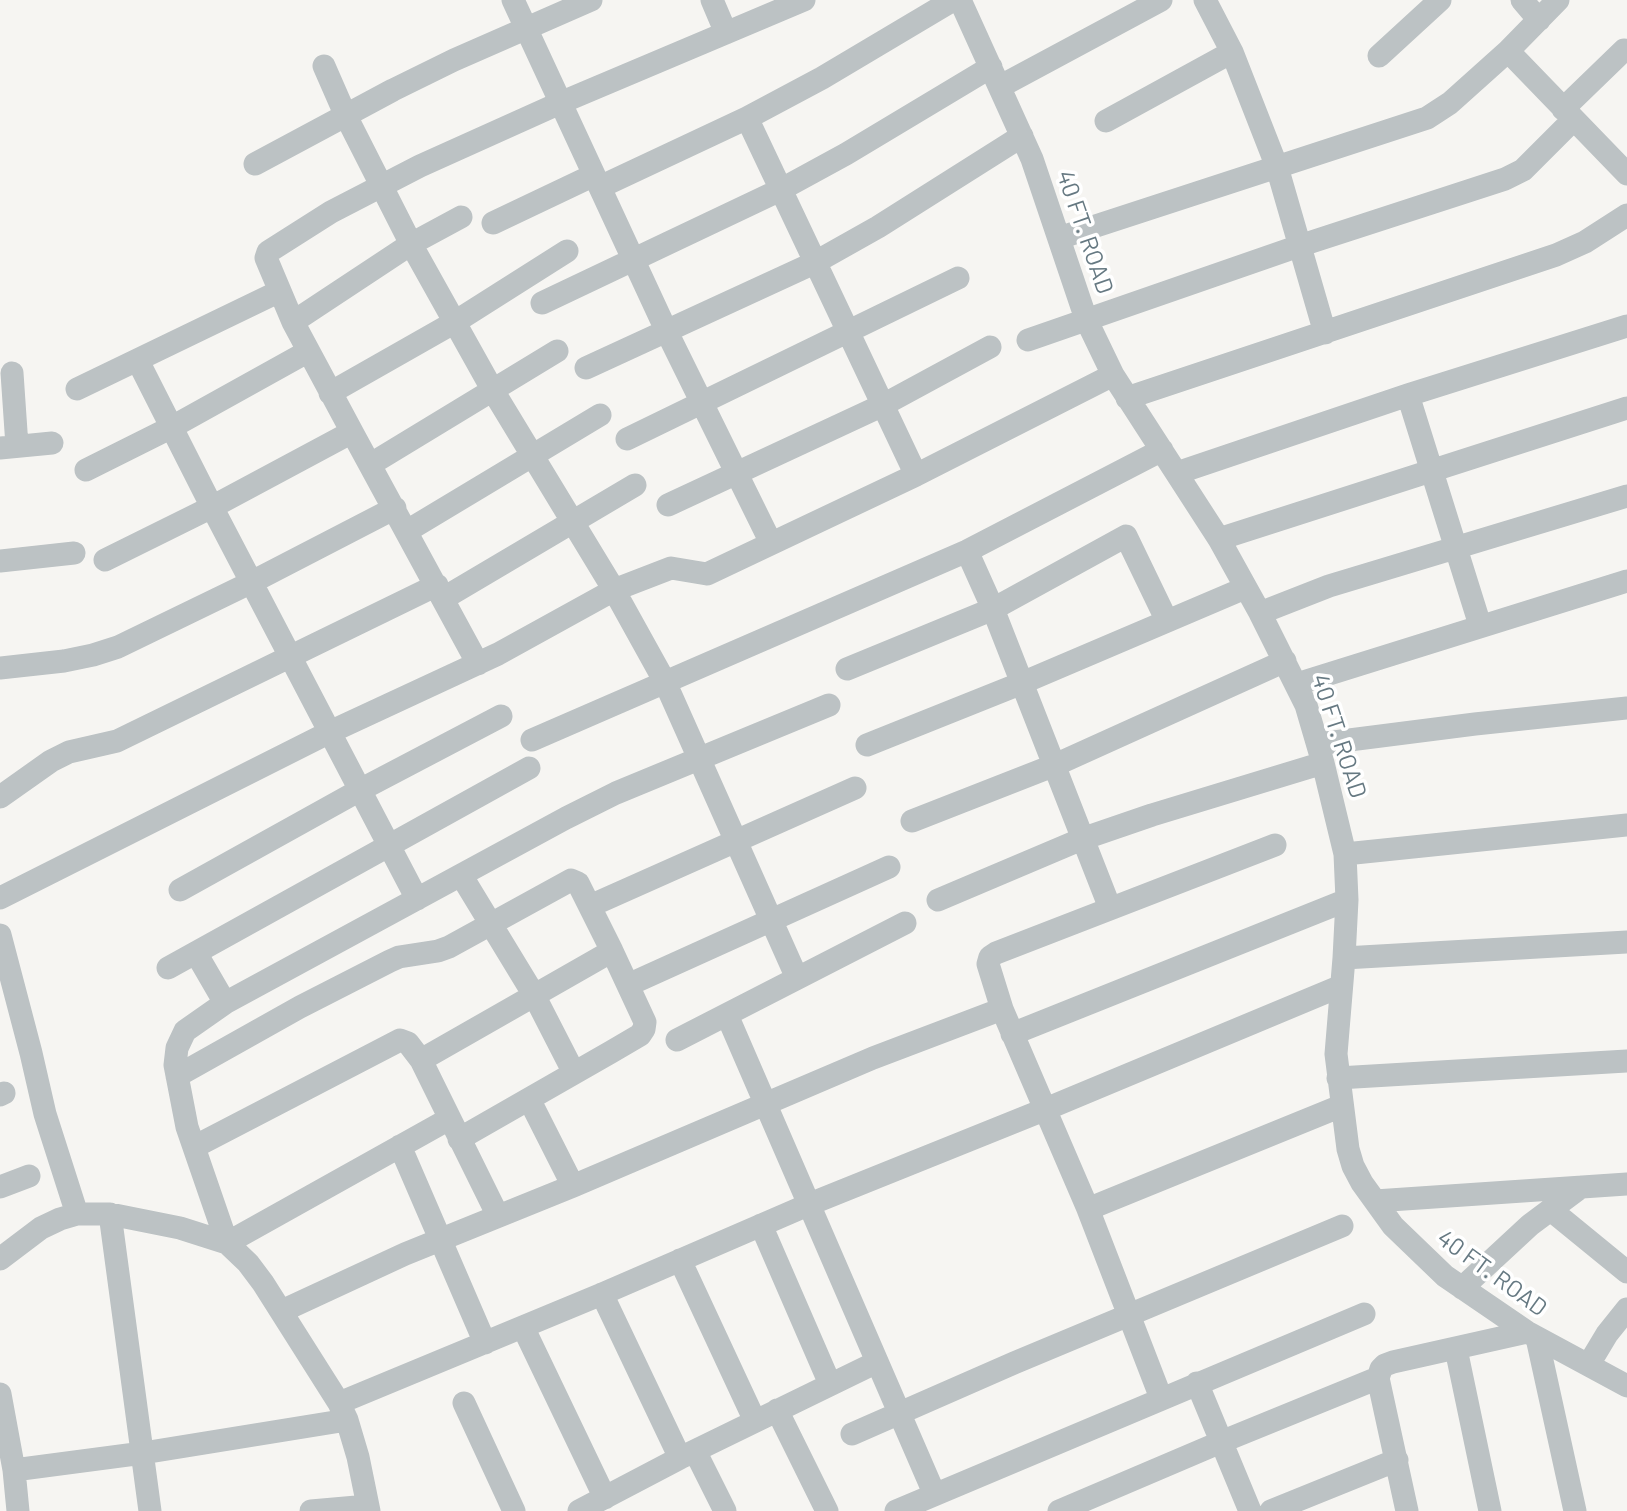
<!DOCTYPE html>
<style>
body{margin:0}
canvas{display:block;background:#f6f5f2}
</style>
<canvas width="1627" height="1511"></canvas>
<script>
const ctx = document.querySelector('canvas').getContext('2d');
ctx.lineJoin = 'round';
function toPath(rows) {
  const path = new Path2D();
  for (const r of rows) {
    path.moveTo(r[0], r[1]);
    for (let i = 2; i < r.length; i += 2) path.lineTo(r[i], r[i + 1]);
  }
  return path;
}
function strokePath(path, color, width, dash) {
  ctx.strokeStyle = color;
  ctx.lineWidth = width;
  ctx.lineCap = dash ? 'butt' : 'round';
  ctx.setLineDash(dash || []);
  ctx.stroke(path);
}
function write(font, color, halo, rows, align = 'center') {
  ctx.font = font + ' Barlow,sans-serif';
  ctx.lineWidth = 7;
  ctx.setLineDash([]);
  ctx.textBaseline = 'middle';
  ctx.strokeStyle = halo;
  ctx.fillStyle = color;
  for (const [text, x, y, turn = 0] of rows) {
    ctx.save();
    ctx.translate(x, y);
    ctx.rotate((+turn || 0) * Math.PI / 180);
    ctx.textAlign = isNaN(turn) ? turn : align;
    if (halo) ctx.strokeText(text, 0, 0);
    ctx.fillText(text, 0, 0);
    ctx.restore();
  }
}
const minor = toPath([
 [513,0,666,330,771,543],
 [712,0,726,33],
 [960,0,1032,159,1086,319,1113,375,1219,539,1260,613,1306,705,1323,763,1345,854,1347,900,1344,958,1336,1054,1348,1149,1353,1166,1362,1183,1393,1226,1445,1276,1527,1332,1627,1386],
 [1205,0,1232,52,1277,167,1325,333],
 [1522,0,1539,20],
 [1508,51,1627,174],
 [1379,56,1440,0],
 [324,66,345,114,411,244,492,389,614,590,665,682,797,978],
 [1001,86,1161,0],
 [1563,109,1624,50],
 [747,118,916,475],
 [1106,121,1232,52],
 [255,164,393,90,454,60,591,0],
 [600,187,747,118,822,78,953,0],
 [493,223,594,175],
 [1059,238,1427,118,1450,103,1508,51,1558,0],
 [542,303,780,190,846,154,991,67],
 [293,322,411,244,461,217],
 [1028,340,1299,246,1505,179,1523,170,1573,120],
 [138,361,212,507,417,899],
 [586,368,814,263,878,227,1022,136],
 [12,373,17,446],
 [77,389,280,291],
 [330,393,455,322,567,251],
 [1408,395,1480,625],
 [1127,398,1556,255,1585,242,1627,215],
 [352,432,293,322,266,258,268,252,331,212,420,166,560,103,804,0],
 [627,439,958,278],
 [0,448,52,443],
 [371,464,557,351],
 [86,470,172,427,307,352],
 [1177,473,1408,395,1627,326],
 [668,505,883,405,990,347],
 [407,531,600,415],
 [1219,539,1627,408],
 [967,551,993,609,1110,908],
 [105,560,212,507,352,432,478,664],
 [0,561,74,553],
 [444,598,635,485],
 [1260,613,1329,586,1627,496],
 [0,668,64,661,93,655,118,647,252,582,395,508],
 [847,669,993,609,1126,536,1167,621],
 [1297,684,1627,581],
 [532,740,967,551,1162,450],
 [1318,744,1475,724,1627,708],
 [867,745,1022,683,1245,588],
 [0,797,51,761,69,752,117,741,437,585],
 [912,821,1055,765,1285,661],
 [1345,854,1627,825],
 [461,875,534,995,574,1073],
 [180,890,360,790,501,716],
 [0,898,330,732,498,654,614,590,671,568,707,574,916,475,1113,375],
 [938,900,1082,839,1152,815,1323,763],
 [590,906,855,788],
 [0,935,31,1053,45,1114,77,1214],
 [196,953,225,1003],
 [1344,958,1627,942],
 [168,968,529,768],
 [628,985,889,867],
 [727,1015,934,1493],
 [1012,1034,1347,900],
 [677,1040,905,923],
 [421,1060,612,951],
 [177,1076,300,1007,390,961,399,957,438,951,449,947,571,880,578,883,612,951,645,1022,644,1029,640,1035,611,1052,459,1139],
 [1338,1078,1627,1061],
 [0,1095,4,1093],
 [529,1099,573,1186],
 [449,1119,227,1243,187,1127,175,1065,177,1048,185,1031,225,1003,566,818,616,793,829,705],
 [400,1146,485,1343],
 [194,1147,400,1040,408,1043,421,1060,498,1216],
 [0,1187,29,1176],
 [1375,1201,1627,1184],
 [1088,1209,1341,1106],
 [1551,1210,1627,1272],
 [110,1214,150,1511],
 [761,1225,830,1384],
 [0,1259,41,1228,60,1219,77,1214,110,1214,180,1228,227,1243,248,1263,263,1283,339,1403,347,1420,358,1457,369,1511],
 [680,1260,755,1421],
 [1462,1288,1530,1225,1581,1187],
 [602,1294,680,1458],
 [282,1311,405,1254,573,1186,873,1058,1002,1009],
 [523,1327,605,1498],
 [1537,1338,1575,1511],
 [1456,1349,1490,1511],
 [1589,1364,1607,1334,1627,1309],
 [1197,1383,1250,1511],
 [0,1394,14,1470,18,1511],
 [1161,1398,1088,1209,1002,1009,988,964,990,957,996,953,1275,845],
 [339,1403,602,1294,810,1204,1046,1109,1341,986],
 [464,1403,514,1511],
 [777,1410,827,1511],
 [852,1434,1014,1363,1342,1226],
 [695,1451,725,1511],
 [14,1470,143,1453,347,1420],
 [311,1511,368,1506],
 [579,1511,680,1458,877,1362],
 [896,1511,1364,1314],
 [1059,1511,1221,1442,1378,1378],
 [1271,1511,1397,1460],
 [1407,1511,1378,1378,1381,1369,1385,1365,1393,1362,1527,1332]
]);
const streetNames = [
 ["40 FT. ROAD",1085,232,71],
 ["40 FT. ROAD",1339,736,72],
 ["40 FT. ROAD",1492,1273,36]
];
strokePath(minor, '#bcc2c4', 23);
write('24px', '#667982', '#fff', streetNames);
</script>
